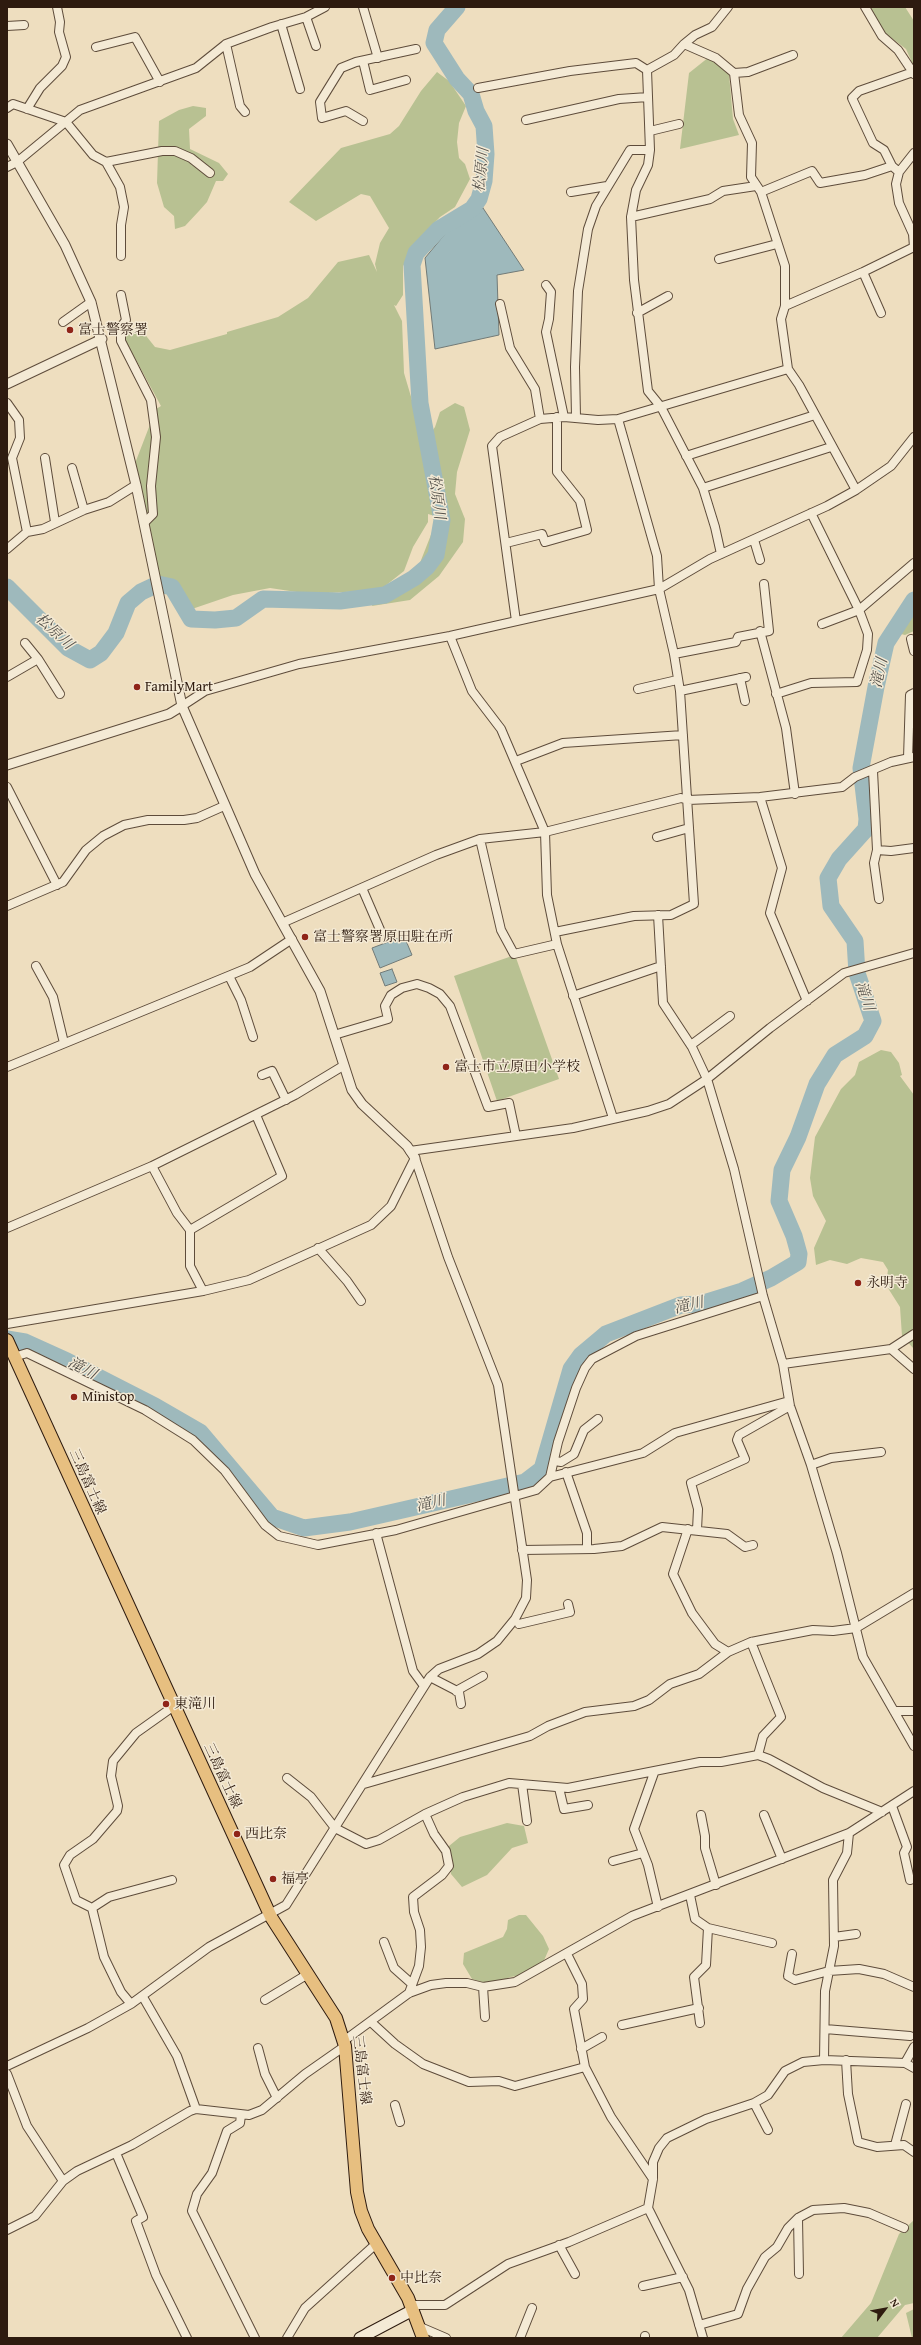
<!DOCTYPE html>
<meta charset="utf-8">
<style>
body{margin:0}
#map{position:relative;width:921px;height:2345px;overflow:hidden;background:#eedebf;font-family:"Gentium Book Plus",serif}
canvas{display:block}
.frame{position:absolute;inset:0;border:8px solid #2e1b0f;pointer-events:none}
.north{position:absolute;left:865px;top:2289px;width:40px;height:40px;-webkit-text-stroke:3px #f4ead5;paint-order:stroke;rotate:58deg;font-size:11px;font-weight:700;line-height:16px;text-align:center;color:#2e1b0f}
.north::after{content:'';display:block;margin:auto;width:14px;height:18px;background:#2e1b0f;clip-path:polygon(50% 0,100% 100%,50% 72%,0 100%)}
</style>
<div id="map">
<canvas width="921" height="2345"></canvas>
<div class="frame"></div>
<div class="north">N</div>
</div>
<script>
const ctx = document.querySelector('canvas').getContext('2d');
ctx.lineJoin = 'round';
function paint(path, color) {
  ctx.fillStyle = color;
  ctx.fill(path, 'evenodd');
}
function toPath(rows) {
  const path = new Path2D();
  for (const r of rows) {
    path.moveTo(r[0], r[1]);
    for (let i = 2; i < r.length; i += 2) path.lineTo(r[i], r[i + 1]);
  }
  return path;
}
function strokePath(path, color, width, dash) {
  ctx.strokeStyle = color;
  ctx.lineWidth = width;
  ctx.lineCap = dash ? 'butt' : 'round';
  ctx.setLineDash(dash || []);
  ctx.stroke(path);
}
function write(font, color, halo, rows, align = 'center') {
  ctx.font = font + ' "Gentium Book Plus","Noto Serif JP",serif';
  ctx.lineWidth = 3;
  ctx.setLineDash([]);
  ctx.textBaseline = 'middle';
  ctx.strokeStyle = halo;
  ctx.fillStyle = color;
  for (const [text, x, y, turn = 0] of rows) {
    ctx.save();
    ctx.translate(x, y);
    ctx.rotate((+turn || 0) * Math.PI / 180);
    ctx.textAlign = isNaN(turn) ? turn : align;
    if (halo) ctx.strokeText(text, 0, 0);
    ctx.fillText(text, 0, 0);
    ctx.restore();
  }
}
const green = toPath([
 [865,7,905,7,914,21,914,67,906,49,877,27],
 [709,57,729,74,733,119,739,135,680,149,689,73],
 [437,72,449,81,466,106,459,123,457,142,459,158,465,164,470,179,455,207,440,217,422,236,403,266,403,295,396,306,394,305,402,321,404,373,417,417,422,446,435,427,440,412,455,403,464,407,470,430,457,472,455,494,465,519,463,542,439,576,410,600,372,606,375,596,414,578,438,517,428,514,428,522,413,547,404,571,380,590,310,594,270,588,233,595,192,609,158,584,134,466,156,409,161,406,124,338,130,327,143,332,155,347,170,350,227,334,227,332,278,317,308,298,338,262,369,255,377,272,375,264,380,243,389,228,370,196,361,194,316,221,289,202,341,148,390,134,399,126,421,91],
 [193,106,206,108,206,116,189,129,190,149,219,163,228,174,223,181,216,181,207,202,199,211,185,226,175,229,174,216,164,207,157,183,159,121,179,110],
 [914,590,914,631,905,635,893,632],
 [515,955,559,1079,497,1101,454,976],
 [881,1050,891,1052,899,1063,902,1075,900,1076,914,1095,914,1349,902,1336,900,1307,886,1285,888,1270,883,1262,861,1258,847,1264,830,1260,816,1265,814,1248,826,1221,813,1196,810,1178,815,1137,841,1089,855,1075,859,1062],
 [507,1823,524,1826,528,1843,512,1848,487,1875,462,1887,451,1874,449,1846,460,1837],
 [519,1915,526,1915,543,1936,549,1949,542,1965,524,1975,510,1977,502,1981,485,1983,472,1979,463,1964,464,1953,503,1937,507,1929,508,1920],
 [914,2220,914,2303,905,2305,877,2338,841,2338,871,2303,899,2234],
 [914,2309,914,2338,912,2338,906,2313]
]);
const water = toPath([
 [483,208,524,270,497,275,499,335,435,349,425,258,445,234,483,208],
 [404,936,412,955,380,968,372,948,404,936],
 [392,969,397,982,385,986,380,973,392,969]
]);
const river = toPath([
 [7,587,68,648,90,660,101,653,116,633,128,603,141,592,158,584,172,587,191,619,215,620,236,618,263,599,340,601,385,595,414,578,427,567,436,555,442,520,420,403,412,265,416,253,439,229,472,209,479,199,484,181,486,154,484,126,476,111,471,94,457,79,434,43,437,30,457,7],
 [7,1339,25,1342,67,1361,155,1406,200,1432,272,1517,304,1528,350,1522,525,1482,542,1469,571,1369,581,1355,606,1334,681,1305,700,1304,742,1291,771,1278,798,1262,799,1254,794,1236,779,1201,782,1170,798,1137,817,1084,835,1055,865,1036,873,1021,857,973,855,941,831,906,828,878,839,859,866,829,867,819,861,768,876,687,886,643,914,600]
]);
const minor = toPath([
 [363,7,378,58],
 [865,7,882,36,898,50,914,74],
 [306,17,316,46],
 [281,24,300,89],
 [7,26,24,25],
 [226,44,240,106,245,112],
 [684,44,695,35,712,27,728,7],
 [96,47,135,37,160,82],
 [363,61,370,90,406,80],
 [647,70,650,150,648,165,636,190,631,217,634,280,648,391,661,407,703,488,715,527,721,554],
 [734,73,748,72,793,55],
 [478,88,570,71,636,63,647,70,674,55,684,44,716,58,734,73,739,115,752,143,751,177,761,192,785,266,785,306,781,319,788,369,799,385,856,490],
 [7,108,13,104,66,122,93,155,106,162,162,151,175,151,191,158,210,173],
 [27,109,40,88,62,66,66,57,59,32,60,22,57,7],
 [526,120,619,99,648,97],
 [363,121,346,111,322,118,320,102,341,68,356,62,416,49],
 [650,131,679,124],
 [106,162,120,187,124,207,121,225,121,256],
 [892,166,884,150,873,143,852,98,859,91,913,72],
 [7,167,17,162,80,110,196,68,226,44,272,27,306,17,325,7],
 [571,192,607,186],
 [761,192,812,171,820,183,865,175,892,166,899,172],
 [631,217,710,199,723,191,756,186],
 [719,259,777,244],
 [863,272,881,313],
 [546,285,551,292,549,319,546,332,564,417],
 [121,295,126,320,121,327,121,341,151,400,156,437,151,486,153,514,144,523],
 [500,304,510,348,535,389,540,419],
 [785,306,863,272,914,247,913,234,899,203,896,184,899,172,914,153],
 [637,313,668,296],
 [63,322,91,302],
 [7,403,19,420,20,438,12,458,27,532],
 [576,417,575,367,578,291,588,229,596,206,630,150,650,150],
 [686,456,815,415],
 [45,458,55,522],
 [72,468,84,510],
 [703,488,831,447],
 [754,540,760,560],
 [506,543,542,534,545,542,587,530,580,501,557,472,557,417],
 [7,549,27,532,43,529,84,510,109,502,136,485],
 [516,621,492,446,500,437,540,419,564,417,598,420,618,419,788,369],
 [822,624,859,610,914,563],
 [760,631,786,728,795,794],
 [450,636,472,691,501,729,545,832,547,895,557,944,613,1118],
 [911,639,914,651],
 [25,643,38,659,60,694],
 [674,654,736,642,738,637,769,631,764,584],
 [7,677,38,659],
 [740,678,745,701],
 [638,689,677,680],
 [680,691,746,677],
 [776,694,811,683,857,682,867,650,868,634,859,610,811,513],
 [182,706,205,691,299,664,450,636,659,589,710,559,827,506,856,490,891,466,914,437],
 [908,758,910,695,914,693],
 [516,761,563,743,683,735],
 [873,771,877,850,891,851,914,848],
 [7,787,57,885],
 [760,797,782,868,770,913,807,1001],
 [657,837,689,828],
 [480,839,501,930,514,954,557,944],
 [877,850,874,863,879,899],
 [362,888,381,932],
 [7,906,63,882,86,850,103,836,124,825,148,820,184,820,197,818,224,806],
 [658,915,663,1003,692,1047,707,1079,734,1169,763,1296,783,1364,790,1406,811,1465,837,1553,863,1657,914,1746],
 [282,923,436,855,480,839,545,832,681,798,688,800,760,797,842,787,855,777,891,762,914,757],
 [555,932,634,916,671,915,694,904,680,691,674,654,659,589,657,556,618,419],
 [36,966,53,997,64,1043],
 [229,976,241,1000,253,1037],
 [573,996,661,966],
 [334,1035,388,1019,385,1006,391,995,402,988,417,984,429,988,440,994,450,1006,488,1107,509,1103,516,1136],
 [691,1045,730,1016],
 [7,1067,250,967,292,939],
 [262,1075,272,1071,286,1100],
 [410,1151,573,1128,648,1111,669,1104,707,1079,770,1028,844,973,914,953],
 [152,1166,177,1213,190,1230,190,1266,203,1291],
 [7,1228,152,1166,295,1095,343,1066],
 [190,1230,282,1176,256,1115],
 [318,1248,347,1281,361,1301],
 [7,1324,203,1291,249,1280,371,1225,391,1206,415,1158],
 [891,1349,914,1369],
 [14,1357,27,1353,145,1410,193,1440,225,1471,265,1525,279,1536,318,1545,396,1530,536,1490,550,1477,558,1442,576,1388,585,1368,592,1359,636,1336,763,1296],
 [783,1364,891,1349,914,1334],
 [555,1461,561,1462,574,1454,584,1430,598,1419],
 [811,1465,831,1458,881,1452],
 [566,1472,587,1533,587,1549],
 [550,1477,643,1453,675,1433,789,1401],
 [688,1529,673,1574,692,1613,715,1644,728,1652],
 [697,1530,698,1509,691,1483,745,1459,737,1440,739,1435,790,1406],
 [376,1533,413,1671,424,1686],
 [522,1550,594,1549,622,1546,662,1527,727,1534,745,1547,753,1545],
 [519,1624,570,1612,568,1604],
 [751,1642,781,1717,763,1736,758,1755],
 [430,1677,459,1692,461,1704],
 [456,1691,483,1676],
 [894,1711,914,1711],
 [654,1773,634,1829,648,1865,658,1907],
 [287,1778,311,1797,335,1828,366,1844,379,1840,425,1814,463,1797,509,1783,568,1788,700,1762,721,1762,758,1755,769,1759,823,1788,882,1812],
 [364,1784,530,1736,548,1726,585,1712,634,1706,649,1700,670,1684,699,1674,728,1652,751,1642,813,1630,833,1631,856,1628,914,1593],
 [522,1784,527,1821],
 [559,1788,564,1809,588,1805],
 [892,1806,907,1847,904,1853,910,1880],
 [701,1815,705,1836,705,1848,716,1885],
 [764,1815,782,1859],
 [613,1861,643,1853],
 [690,1895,695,1919,708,1928,706,1965,694,1977,700,2023],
 [92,1908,109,1897,172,1880],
 [708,1928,772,1943],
 [834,1937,856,1934],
 [384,1942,394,1968,412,1984],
 [567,1954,582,1984,583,1999,574,2009,585,2067,611,2117,653,2179],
 [792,1954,788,1976,795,1980,829,1971,859,1969,884,1974,914,1987],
 [483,1987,485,2017],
 [409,1993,419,1966,421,1947,420,1930,414,1912,413,1897,442,1875,449,1866,446,1851,434,1834,425,1814],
 [143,1997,177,2056,196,2109],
 [265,2000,308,1974],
 [131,2004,121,1992,104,1957,92,1908,76,1900,64,1865,70,1855,93,1839,117,1811,118,1806,111,1776,113,1761,136,1733,174,1706],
 [371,2022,395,2044,423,2064,469,2082,499,2081,515,2086,585,2067],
 [622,2025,699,2008],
 [825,2029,910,2036],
 [345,2040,409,1993,431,1985,446,1983,467,1983,483,1987,515,1982,632,1916,849,1833,914,1791],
 [258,2048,265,2074,277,2098],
 [581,2049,602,2037],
 [824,2060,825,1991,834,1946,833,1880,847,1853,849,1833],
 [846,2060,848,2094,858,2142,877,2147,904,2145,914,2152],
 [905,2063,914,2047],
 [7,2066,88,2028,131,2004,209,1947,286,1905,430,1677,439,1669,478,1654,497,1641,515,1619,526,1598,527,1580,498,1385,448,1257,415,1158],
 [7,2074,27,2126,63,2181],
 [754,2103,768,2130],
 [395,2105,400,2122],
 [241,2115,240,2123,227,2131,212,2173,197,2194,192,2211,255,2338],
 [895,2145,906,2104],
 [116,2153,143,2217,136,2221,156,2275,187,2338],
 [7,2230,35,2216,63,2181,77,2171,132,2145,190,2111,196,2109,249,2115,262,2110,305,2074,345,2046],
 [559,2245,575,2274],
 [799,2274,798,2218,813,2210,844,2208,869,2213,904,2228],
 [643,2286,683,2277],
 [411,2305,445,2305,508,2264,569,2242,648,2208],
 [699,2325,738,2314,747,2289,765,2257,777,2247,788,2228,798,2218],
 [418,2326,446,2338],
 [645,2336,645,2338],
 [287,2338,305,2308,377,2243],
 [520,2338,532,2308],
 [703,2338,689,2290,648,2208,653,2179,653,2162,659,2148,667,2138,706,2119,754,2103,768,2095,785,2071,803,2062,824,2060,905,2063,914,2068]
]);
const tertiary = toPath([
 [7,144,65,245,91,302,136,485,182,706,255,874,320,991,352,1090,362,1104,407,1146,415,1158],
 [7,384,102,339],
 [7,765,169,714,182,706]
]);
const secondary = toPath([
 [360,2338,413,2310]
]);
const primary = toPath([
 [7,1340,271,1917,336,2018,345,2046,357,2192,361,2211,368,2229,408,2298,423,2338]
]);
const markers = [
 [70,330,4,"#8f2418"],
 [137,687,4,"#8f2418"],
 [305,937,4,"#8f2418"],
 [446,1067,4,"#8f2418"],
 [858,1283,4,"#8f2418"],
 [74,1397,4,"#8f2418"],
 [166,1704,4,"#8f2418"],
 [237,1834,4,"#8f2418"],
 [273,1879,4,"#8f2418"],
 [392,2278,4,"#8f2418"]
];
const poiNames = [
 ["富士警察署",78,330],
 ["FamilyMart",145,687],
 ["富士警察署原田駐在所",313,937],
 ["富士市立原田小学校",454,1067],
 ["永明寺",866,1283],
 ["Ministop",82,1397],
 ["東滝川",174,1704],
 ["西比奈",245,1834],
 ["福亭",281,1879],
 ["中比奈",400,2278]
];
const streetNames = [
 ["三島富士線",87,1482,66],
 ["三島富士線",222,1776,65],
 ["三島富士線",361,2070,83]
];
const waterNames = [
 ["松原川",482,170,-84],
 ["松原川",436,497,82],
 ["松原川",54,632,43],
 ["滝川",880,673,-78],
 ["滝川",864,996,72],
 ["滝川",689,1306,-13],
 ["滝川",82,1369,28],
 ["滝川",431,1504,-13]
];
paint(green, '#b8c192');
paint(water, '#9eb9bc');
strokePath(water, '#717a77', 1);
strokePath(river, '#9eb9bc', 17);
strokePath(minor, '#5e4c3b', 10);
strokePath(tertiary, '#5e4c3b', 11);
strokePath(secondary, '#2e1b0f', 13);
strokePath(primary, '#2e1b0f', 14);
strokePath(minor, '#f4ead5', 8);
strokePath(tertiary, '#f4ead5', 9);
strokePath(secondary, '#f4ead5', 11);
strokePath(primary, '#e7bf80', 12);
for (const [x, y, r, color] of markers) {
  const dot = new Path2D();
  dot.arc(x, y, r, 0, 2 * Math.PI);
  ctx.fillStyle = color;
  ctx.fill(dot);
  strokePath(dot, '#f4ead5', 1.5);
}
write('14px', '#2e1b0f', '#f4ead5', poiNames, 'left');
write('14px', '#2e1b0f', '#f4ead5', streetNames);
write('italic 15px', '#55524c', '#f4ead5', waterNames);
</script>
